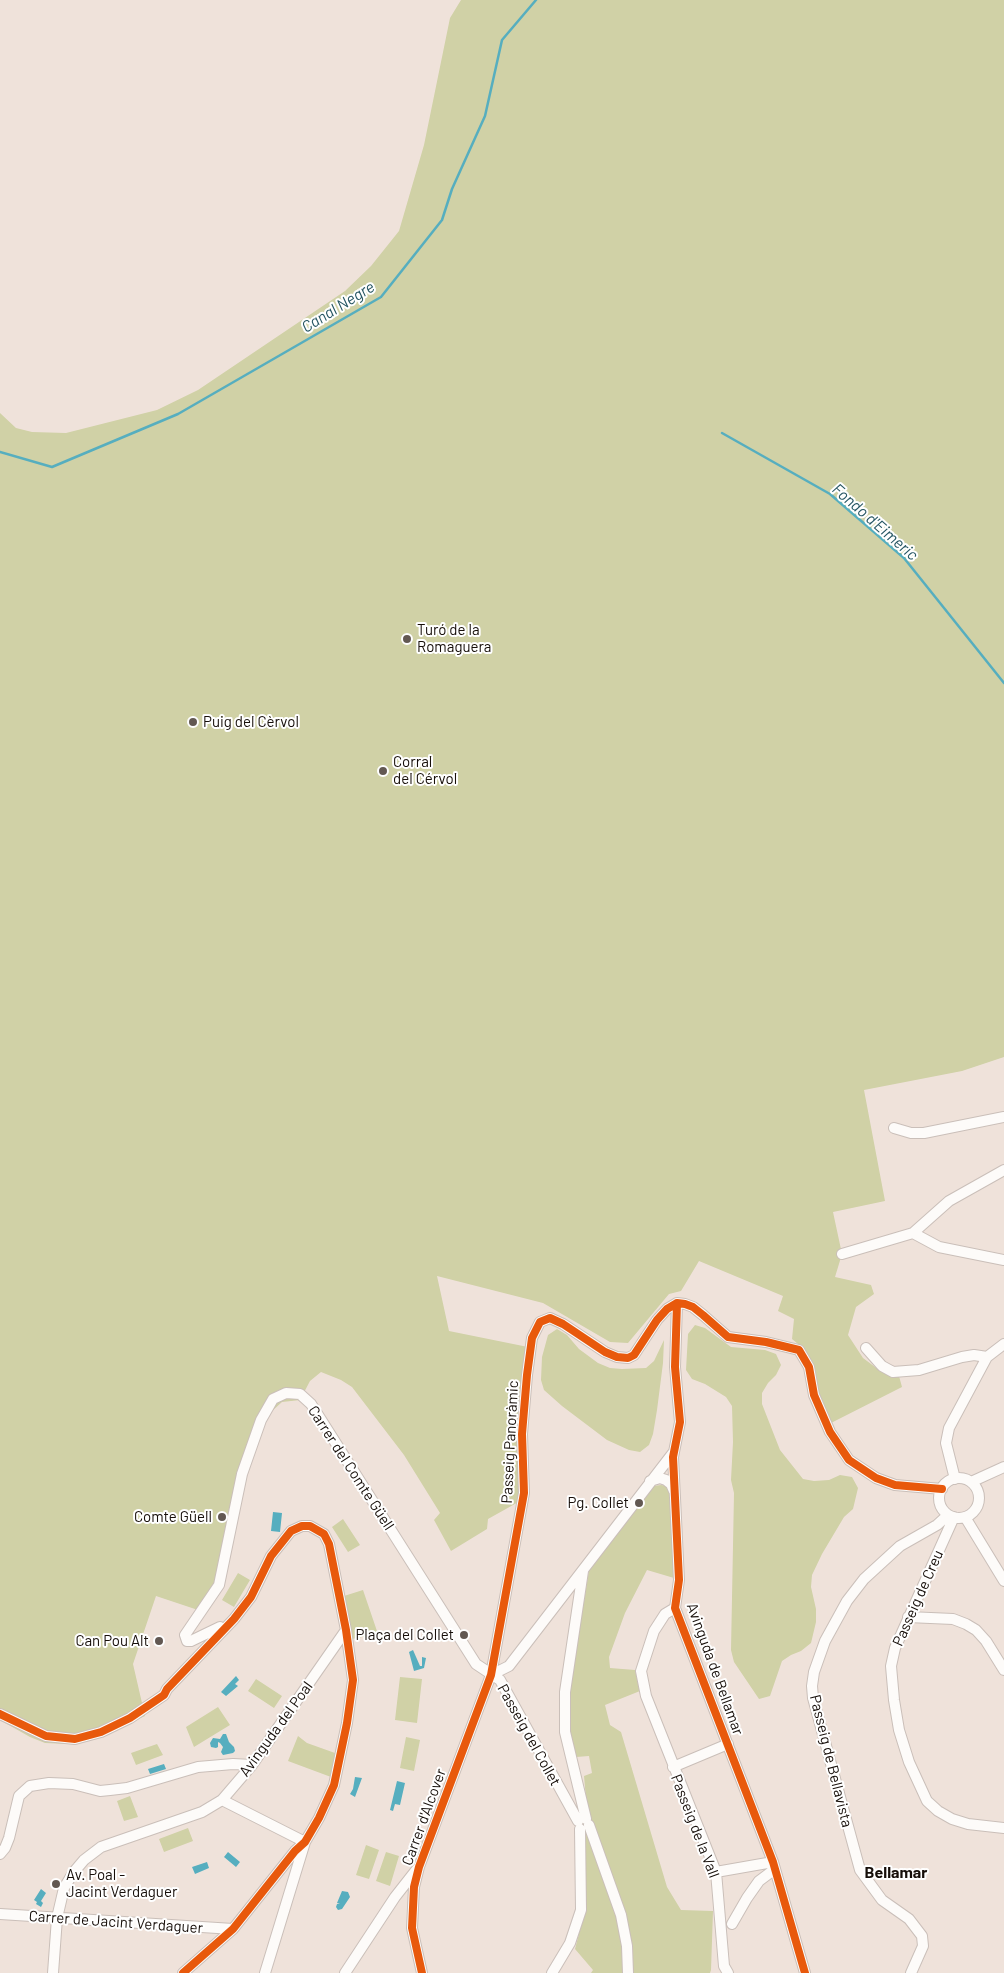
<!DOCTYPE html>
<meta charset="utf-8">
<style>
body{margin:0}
canvas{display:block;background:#efe2da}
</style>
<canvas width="1004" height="1973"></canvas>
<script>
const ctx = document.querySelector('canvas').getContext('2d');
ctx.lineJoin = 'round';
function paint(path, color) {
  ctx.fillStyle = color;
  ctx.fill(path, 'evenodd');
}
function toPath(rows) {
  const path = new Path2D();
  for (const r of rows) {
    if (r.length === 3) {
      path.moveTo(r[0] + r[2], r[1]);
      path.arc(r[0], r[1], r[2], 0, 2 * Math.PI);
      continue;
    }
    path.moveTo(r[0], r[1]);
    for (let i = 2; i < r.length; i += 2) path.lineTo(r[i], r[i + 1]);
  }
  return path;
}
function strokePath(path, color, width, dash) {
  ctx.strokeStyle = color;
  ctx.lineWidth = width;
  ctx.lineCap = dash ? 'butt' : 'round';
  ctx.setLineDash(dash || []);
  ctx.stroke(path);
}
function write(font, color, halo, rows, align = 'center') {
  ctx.font = font + ' Barlow,sans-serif';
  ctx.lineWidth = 4;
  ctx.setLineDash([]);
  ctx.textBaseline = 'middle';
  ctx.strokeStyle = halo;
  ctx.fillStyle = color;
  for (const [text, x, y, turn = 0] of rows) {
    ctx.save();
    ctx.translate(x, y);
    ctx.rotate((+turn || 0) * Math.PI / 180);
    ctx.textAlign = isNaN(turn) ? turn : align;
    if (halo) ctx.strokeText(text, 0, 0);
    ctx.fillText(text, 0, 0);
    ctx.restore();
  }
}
const green = toPath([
 [461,0,1004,0,1004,1057,962,1071,864,1090,885,1201,833,1212,842,1254,835,1277,871,1285,874,1294,856,1307,848,1335,863,1358,879,1370,899,1376,902,1387,831,1423,820,1399,813,1367,803,1348,792,1339,794,1319,778,1311,783,1296,699,1261,681,1291,669,1294,628,1343,610,1342,543,1303,437,1276,449,1331,528,1347,522,1500,488,1519,487,1529,451,1551,434,1520,440,1513,404,1455,352,1387,341,1380,321,1372,310,1381,300,1400,282,1402,271,1412,245,1455,218,1580,198,1610,156,1596,133,1664,145,1716,98,1737,68,1744,45,1743,30,1737,0,1720,0,413,16,428,32,432,66,433,157,410,198,390,345,291,371,266,399,231,424,145,450,18],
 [695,1325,705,1328,731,1347,765,1350,776,1354,781,1365,776,1375,768,1383,762,1393,762,1404,780,1450,803,1479,814,1481,829,1480,840,1475,852,1477,858,1488,853,1509,844,1517,822,1554,812,1575,811,1587,816,1609,816,1622,811,1643,801,1651,791,1655,782,1661,770,1696,759,1699,734,1662,731,1650,734,1493,731,1480,733,1442,732,1406,726,1397,705,1384,692,1379,686,1370,688,1334],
 [557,1329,567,1335,579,1349,598,1363,610,1368,622,1369,646,1368,654,1361,664,1340,663,1363,657,1410,653,1434,649,1445,640,1452,629,1450,607,1440,562,1406,544,1390,541,1380,542,1357,548,1335],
 [661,1485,667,1486,670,1491,674,1578,647,1570,625,1613,609,1657,610,1668,635,1670,640,1691,605,1705,610,1725,621,1732,667,1887,681,1910,713,1911,711,1970,710,1973,591,1973,593,1970,575,1949,585,1911,584,1849,587,1810,584,1776,592,1773,589,1756,576,1757,569,1733,570,1689,589,1570,654,1486],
 [343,1519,360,1545,348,1552,332,1527],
 [238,1573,250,1580,234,1607,222,1600],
 [363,1590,378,1634,352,1639,344,1596],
 [400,1677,422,1679,417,1723,395,1720],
 [256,1679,282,1696,274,1708,248,1691],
 [218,1707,230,1725,194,1747,186,1727],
 [298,1736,307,1743,335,1753,331,1777,288,1761],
 [406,1737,420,1740,414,1771,400,1768],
 [157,1744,163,1755,136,1765,131,1753],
 [130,1796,138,1817,124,1821,117,1801],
 [188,1828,193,1841,164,1852,159,1839],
 [366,1845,379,1850,369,1879,356,1875],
 [386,1852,399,1856,390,1886,376,1881]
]);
const water = toPath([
 [273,1512,282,1513,280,1532,271,1531],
 [413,1650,420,1666,422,1666,422,1657,426,1658,424,1668,414,1671,409,1652],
 [236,1676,239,1680,235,1684,238,1686,226,1696,221,1692],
 [223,1734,226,1734,229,1742,234,1747,235,1751,233,1753,223,1755,221,1752,223,1747,220,1743,218,1742,218,1747,216,1748,211,1747,210,1743,213,1738,220,1739],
 [164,1764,166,1769,150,1774,148,1769],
 [355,1777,362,1778,355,1797,350,1794,353,1789],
 [397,1781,405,1783,400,1805,395,1804,393,1811,390,1810],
 [228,1852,240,1862,236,1867,224,1857],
 [207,1862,209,1868,195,1874,192,1867],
 [41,1889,46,1893,41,1901,43,1903,41,1907,36,1904,37,1902,34,1900],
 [342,1891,348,1892,350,1897,342,1909,338,1910,336,1907,337,1904,340,1904,337,1903]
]);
const stream = toPath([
 [722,433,830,494,904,558,1004,683],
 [0,452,52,467,178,414,381,297,442,220,452,189,485,116,502,40,536,0]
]);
const minor = toPath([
 [894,1128,911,1133,924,1133,1004,1117],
 [1004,1170,949,1201,913,1233,939,1247,1004,1260],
 [842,1254,913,1233],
 [677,1303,675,1367,680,1422,673,1457,679,1580,675,1608,773,1862,805,1973],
 [866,1348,882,1366,893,1372,919,1370,962,1357,974,1355,987,1357],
 [959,1498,20],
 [955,1479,946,1443,949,1428,987,1357,1004,1344],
 [650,1481,660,1478,666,1480,671,1484,674,1491],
 [971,1482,1004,1467],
 [954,1517,895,1648,891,1666,894,1700,899,1730,909,1762,927,1801,938,1811,952,1819,968,1824,1004,1828],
 [965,1517,1004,1581],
 [583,1571,565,1692,565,1732,586,1819],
 [675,1608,665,1614,654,1631,641,1671,646,1696,716,1872,724,1966,728,1973],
 [908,1617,953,1619,966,1624,976,1630,986,1641,1004,1670],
 [220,1627,191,1641,187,1641,185,1635,219,1585,242,1474,261,1420,273,1399,286,1393,300,1394,311,1404,476,1664,500,1680,578,1821],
 [491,1675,509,1666,673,1453],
 [0,1714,46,1736,75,1739,101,1732,130,1718,164,1695,167,1689,234,1619,251,1597,271,1556,291,1531,302,1526,310,1526,324,1534,329,1544,346,1630,353,1680,347,1723,334,1785,319,1818,305,1842,295,1851,233,1929,183,1973],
 [673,1767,728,1744],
 [222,1800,305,1842],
 [589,1825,621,1915,627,1946,628,1973],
 [0,1854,5,1848,9,1838,19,1796,30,1786,49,1783,73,1784,100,1791,110,1790,127,1788,198,1767,233,1764,252,1765],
 [716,1872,773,1862],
 [0,1914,233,1929],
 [732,1924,747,1898,759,1881,775,1869],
 [53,1973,57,1918,64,1888,73,1873,84,1860,101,1847,202,1812,222,1800,252,1765,346,1630],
 [265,1973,305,1842],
 [345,1973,395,1897,417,1869],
 [422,1973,412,1928,414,1887,419,1867,491,1675,524,1493,522,1434,527,1375,532,1338,540,1322,550,1318,563,1324,605,1352,617,1357,628,1358,634,1355,657,1320,667,1309,677,1303,685,1304,693,1307,703,1315,728,1337,766,1342,799,1350,809,1367,814,1395,830,1432,849,1460,876,1478,895,1485,942,1489],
 [552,1973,570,1943,581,1910,580,1829],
 [911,1973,923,1946,922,1936,909,1919,882,1900,860,1870,813,1698,812,1686,814,1672,825,1641,847,1601,864,1579,900,1546,937,1525,948,1515]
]);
const cycleway = toPath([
 [677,1303,675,1367,680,1422,673,1457,679,1580,675,1608,773,1862,805,1973],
 [0,1714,46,1736,75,1739,101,1732,130,1718,164,1695,167,1689,234,1619,251,1597,271,1556,291,1531,302,1526,310,1526,324,1534,329,1544,346,1630,353,1680,347,1723,334,1785,319,1818,305,1842,295,1851,233,1929,183,1973],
 [422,1973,412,1928,414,1887,419,1867,491,1675,524,1493,522,1434,527,1375,532,1338,540,1322,550,1318,563,1324,605,1352,617,1357,628,1358,634,1355,657,1320,667,1309,677,1303,685,1304,693,1307,703,1315,728,1337,766,1342,799,1350,809,1367,814,1395,830,1432,849,1460,876,1478,895,1485,942,1489]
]);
const markers = [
 [407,639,5,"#625852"],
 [193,722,5,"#625852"],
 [383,771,5,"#625852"],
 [639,1503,5,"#625852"],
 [222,1517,5,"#625852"],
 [464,1635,5,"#625852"],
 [159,1641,5,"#625852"],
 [56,1884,5,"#625852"]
];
const poiNames = [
 ["Turó de la",417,630],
 ["Romaguera",417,647],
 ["Puig del Cèrvol",203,722],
 ["Corral",393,762],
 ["del Cérvol",393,779],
 ["Pg. Collet",629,1503,"right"],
 ["Comte Güell",212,1517,"right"],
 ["Plaça del Collet",454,1635,"right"],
 ["Can Pou Alt",149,1641,"right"],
 ["Av. Poal -",66,1875],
 ["Jacint Verdaguer",66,1892]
];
const streetNames = [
 ["Passeig Panoràmic",510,1442,-87],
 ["Carrer del Comte Güell",351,1468,57],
 ["Passeig de Creu",918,1598,-66],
 ["Avinguda de Bellamar",715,1669,70],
 ["Avinguda del Poal",276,1729,-54],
 ["Passeig del Collet",529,1735,61],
 ["Passeig de Bellavista",831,1761,76],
 ["Carrer d'Alcover",424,1817,-70],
 ["Passeig de la Vall",695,1826,69],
 ["Carrer de Jacint Verdaguer",116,1922,4]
];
const waterNames = [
 ["Canal Negre",338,307,-32],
 ["Fondo d'Eimeric",875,522,41]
];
const neighbourhoodNames = [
 ["Bellamar",896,1873]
];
paint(green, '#d0d1a6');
paint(water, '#56aebf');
strokePath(stream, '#56aebf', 2.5);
strokePath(minor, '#cabfb9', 12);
strokePath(minor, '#fdfbf9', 10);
strokePath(cycleway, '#e8590c', 8);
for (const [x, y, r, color] of markers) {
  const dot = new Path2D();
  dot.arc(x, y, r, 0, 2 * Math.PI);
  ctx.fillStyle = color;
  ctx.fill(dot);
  strokePath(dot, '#fff', 2);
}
write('15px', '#160e09', '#fff', poiNames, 'left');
write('15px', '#160e09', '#fff', streetNames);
write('italic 16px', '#255562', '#fff', waterNames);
write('bold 16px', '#160e09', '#fff', neighbourhoodNames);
</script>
